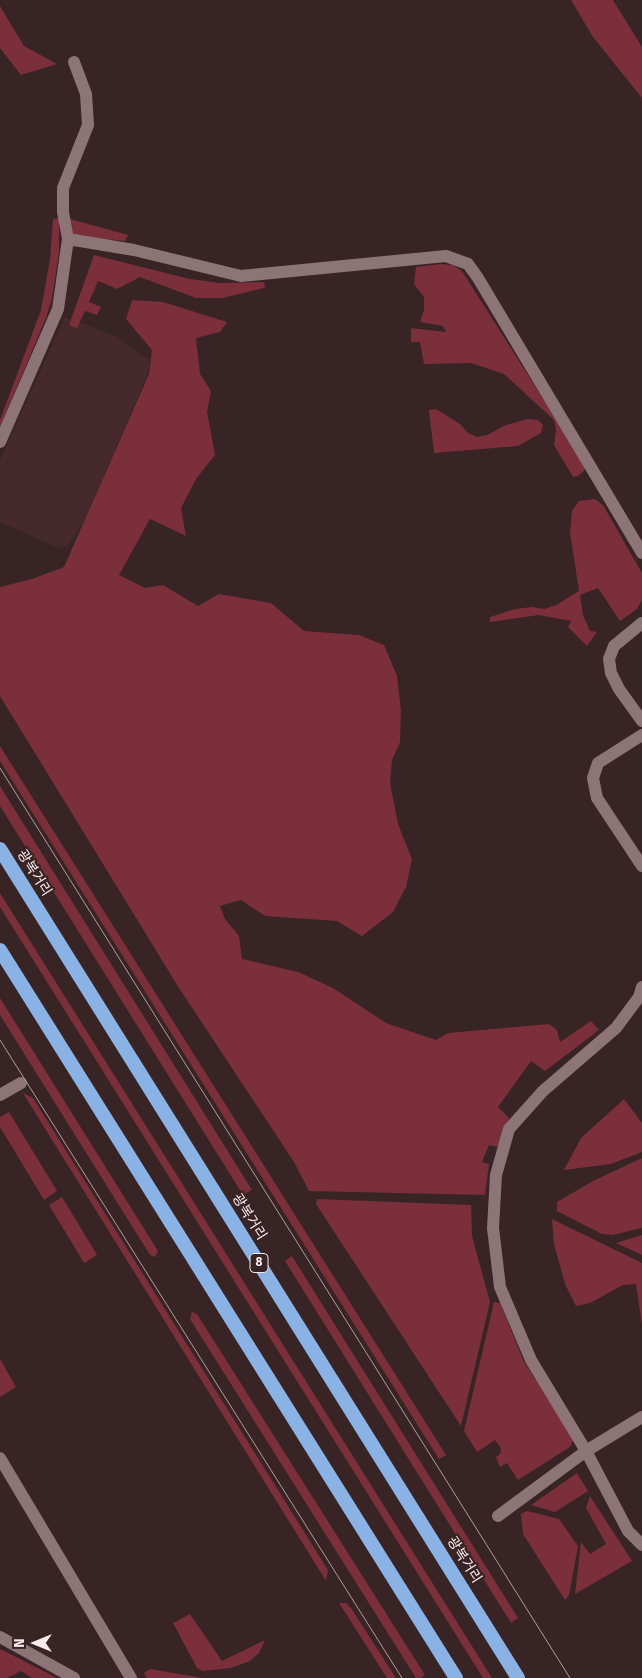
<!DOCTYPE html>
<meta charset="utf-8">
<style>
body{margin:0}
#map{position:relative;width:642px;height:1678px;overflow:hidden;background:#382425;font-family:"Fira Sans",sans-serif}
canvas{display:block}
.north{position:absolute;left:10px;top:1618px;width:50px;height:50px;-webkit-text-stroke:4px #382425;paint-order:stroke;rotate:270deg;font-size:14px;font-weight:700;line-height:20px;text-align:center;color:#f8eaeb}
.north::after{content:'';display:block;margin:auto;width:18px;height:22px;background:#f8eaeb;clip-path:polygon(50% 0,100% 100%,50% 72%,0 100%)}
</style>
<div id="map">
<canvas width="642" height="1678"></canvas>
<div class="north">N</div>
</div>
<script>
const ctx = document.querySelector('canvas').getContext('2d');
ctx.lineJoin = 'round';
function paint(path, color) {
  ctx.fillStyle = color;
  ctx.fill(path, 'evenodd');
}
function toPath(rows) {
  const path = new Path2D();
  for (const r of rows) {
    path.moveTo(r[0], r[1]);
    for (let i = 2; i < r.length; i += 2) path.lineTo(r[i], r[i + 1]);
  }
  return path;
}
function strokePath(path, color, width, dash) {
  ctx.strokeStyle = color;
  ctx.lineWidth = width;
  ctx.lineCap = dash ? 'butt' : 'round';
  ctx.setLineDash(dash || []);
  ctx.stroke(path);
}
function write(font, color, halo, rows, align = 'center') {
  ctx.font = font + ' "Fira Sans","Noto Sans KR",sans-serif';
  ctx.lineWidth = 4.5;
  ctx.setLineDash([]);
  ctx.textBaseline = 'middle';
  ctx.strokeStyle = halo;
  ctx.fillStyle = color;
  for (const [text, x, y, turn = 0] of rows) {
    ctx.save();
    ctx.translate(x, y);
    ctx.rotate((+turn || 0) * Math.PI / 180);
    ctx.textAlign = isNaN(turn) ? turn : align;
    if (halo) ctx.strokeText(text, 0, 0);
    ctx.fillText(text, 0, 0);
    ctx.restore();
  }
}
const built = toPath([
 [65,317,116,336,149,360,149,366,147,376,84,521,68,545,59,548,0,522,0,460]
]);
const green = toPath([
 [571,0,613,0,642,47,642,98,593,37],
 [0,6,24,46,57,64,21,75,0,48],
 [59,218,59,253,52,298,46,318,0,427,0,420,41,310,50,259,53,219],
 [70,219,128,235,125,241,83,237,73,234],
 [94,255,190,279,220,283,264,282,265,286,264,288,222,298,196,298,140,277,117,289,98,281,89,302,101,307,97,315,85,311,77,328,69,325],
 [440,264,453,265,462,271,585,465,584,471,578,476,573,477,554,445,556,430,554,420,504,374,471,363,424,364,420,342,411,342,411,328,446,332,443,326,420,322,424,310,424,297,414,284,416,267],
 [132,300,163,302,227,322,220,332,196,338,200,374,211,391,207,412,215,455,196,479,181,508,186,536,150,519,119,575,145,588,163,585,198,606,219,594,271,603,304,631,359,635,384,645,397,676,401,711,400,742,392,760,390,783,398,824,412,859,406,887,393,912,362,936,337,921,265,916,241,900,220,906,225,919,239,936,242,959,298,972,333,988,386,1023,436,1040,448,1033,549,1024,557,1030,560,1042,591,1021,599,1030,545,1071,531,1061,498,1107,509,1118,501,1142,498,1147,489,1145,482,1162,489,1164,485,1195,309,1191,294,1162,179,988,0,696,0,587,32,579,64,567,149,374,152,350,126,319],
 [436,409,460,424,468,433,477,437,487,435,506,425,528,419,538,420,543,425,541,433,518,446,434,453,429,410],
 [595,499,603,505,642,573,642,600,637,609,620,621,598,588,580,595,583,615,590,631,597,632,587,646,568,627,571,621,539,615,490,622,490,617,515,609,532,607,544,609,556,605,579,591,570,533,572,511,579,501],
 [0,746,446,1455,439,1459,0,761],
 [0,786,252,1190,243,1195,0,806],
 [0,893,492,1678,483,1678,0,907],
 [0,998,158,1251,155,1257,150,1255,0,1015],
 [23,1093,33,1098,328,1570,326,1581],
 [624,1099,642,1123,642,1152,611,1164,564,1170,581,1138],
 [9,1112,57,1191,44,1200,0,1127,0,1117],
 [642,1158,642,1228,613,1235,602,1234,557,1211,557,1202,593,1181],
 [62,1197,97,1255,84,1263,49,1205],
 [317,1199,471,1205,472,1236,490,1302,461,1426,316,1204],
 [552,1219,642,1263,642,1325,636,1284,623,1285,590,1303,576,1306,565,1284,554,1244],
 [642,1235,642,1255,616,1243],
 [292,1256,518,1618,511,1623,285,1261],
 [494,1302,500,1303,524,1362,574,1438,570,1447,518,1480,507,1463,500,1467,496,1457,500,1454,501,1448,495,1440,477,1452,464,1431],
 [192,1312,197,1314,425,1675,421,1678,416,1678,190,1319],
 [0,1359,16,1387,0,1397],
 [577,1473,588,1491,555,1512,531,1505],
 [590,1496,632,1561,575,1594,581,1542,590,1554,606,1544,586,1508],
 [527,1511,559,1519,578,1546,569,1595,565,1600,523,1534,521,1514],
 [339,1603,346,1603,351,1608,396,1678,387,1678],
 [190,1614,222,1661,265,1640,259,1653,250,1661,231,1668,203,1671,197,1668,173,1623],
 [0,1649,26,1662,57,1678,32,1678,21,1671,7,1678,0,1678],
 [150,1669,197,1677,203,1678,147,1678,144,1673]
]);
const minor = toPath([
 [68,239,63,212,63,188,88,125,86,94,74,62],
 [0,442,58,309,68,239,134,250,241,276,446,256,468,264,478,278,642,553],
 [642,623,614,646,609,659,611,673,619,689,642,721],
 [642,735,598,763,593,778,597,798,642,866],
 [0,1095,21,1083],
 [642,1417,586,1451,628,1531,642,1545],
 [0,1458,131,1678],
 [498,1516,586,1451,531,1360,500,1287,493,1228,496,1175,509,1129,543,1091,616,1028,639,997,642,987],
 [0,1637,74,1678]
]);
const trunk = toPath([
 [0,849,518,1678],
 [0,950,456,1678]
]);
const tram = toPath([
 [0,768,570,1678],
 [0,1040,402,1678]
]);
const shields = [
 [259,1263,18]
];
const shieldNames = [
 ["8",259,1263]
];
const streetNames = [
 ["광복거리",34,873,58],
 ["광복거리",249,1217,58],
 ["광복거리",464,1560,58]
];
paint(built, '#45292c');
paint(green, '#7a2f3a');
strokePath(minor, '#8d7476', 12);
strokePath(trunk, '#8ab2e4', 14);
strokePath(tram, '#ae9e9f', 1);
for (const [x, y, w] of shields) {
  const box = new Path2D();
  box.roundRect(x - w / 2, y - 9.5, w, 19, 4);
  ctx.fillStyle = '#382425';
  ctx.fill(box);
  strokePath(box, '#f8eaeb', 1);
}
write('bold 12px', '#f8eaeb', null, shieldNames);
write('14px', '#f8eaeb', '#382425', streetNames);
</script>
